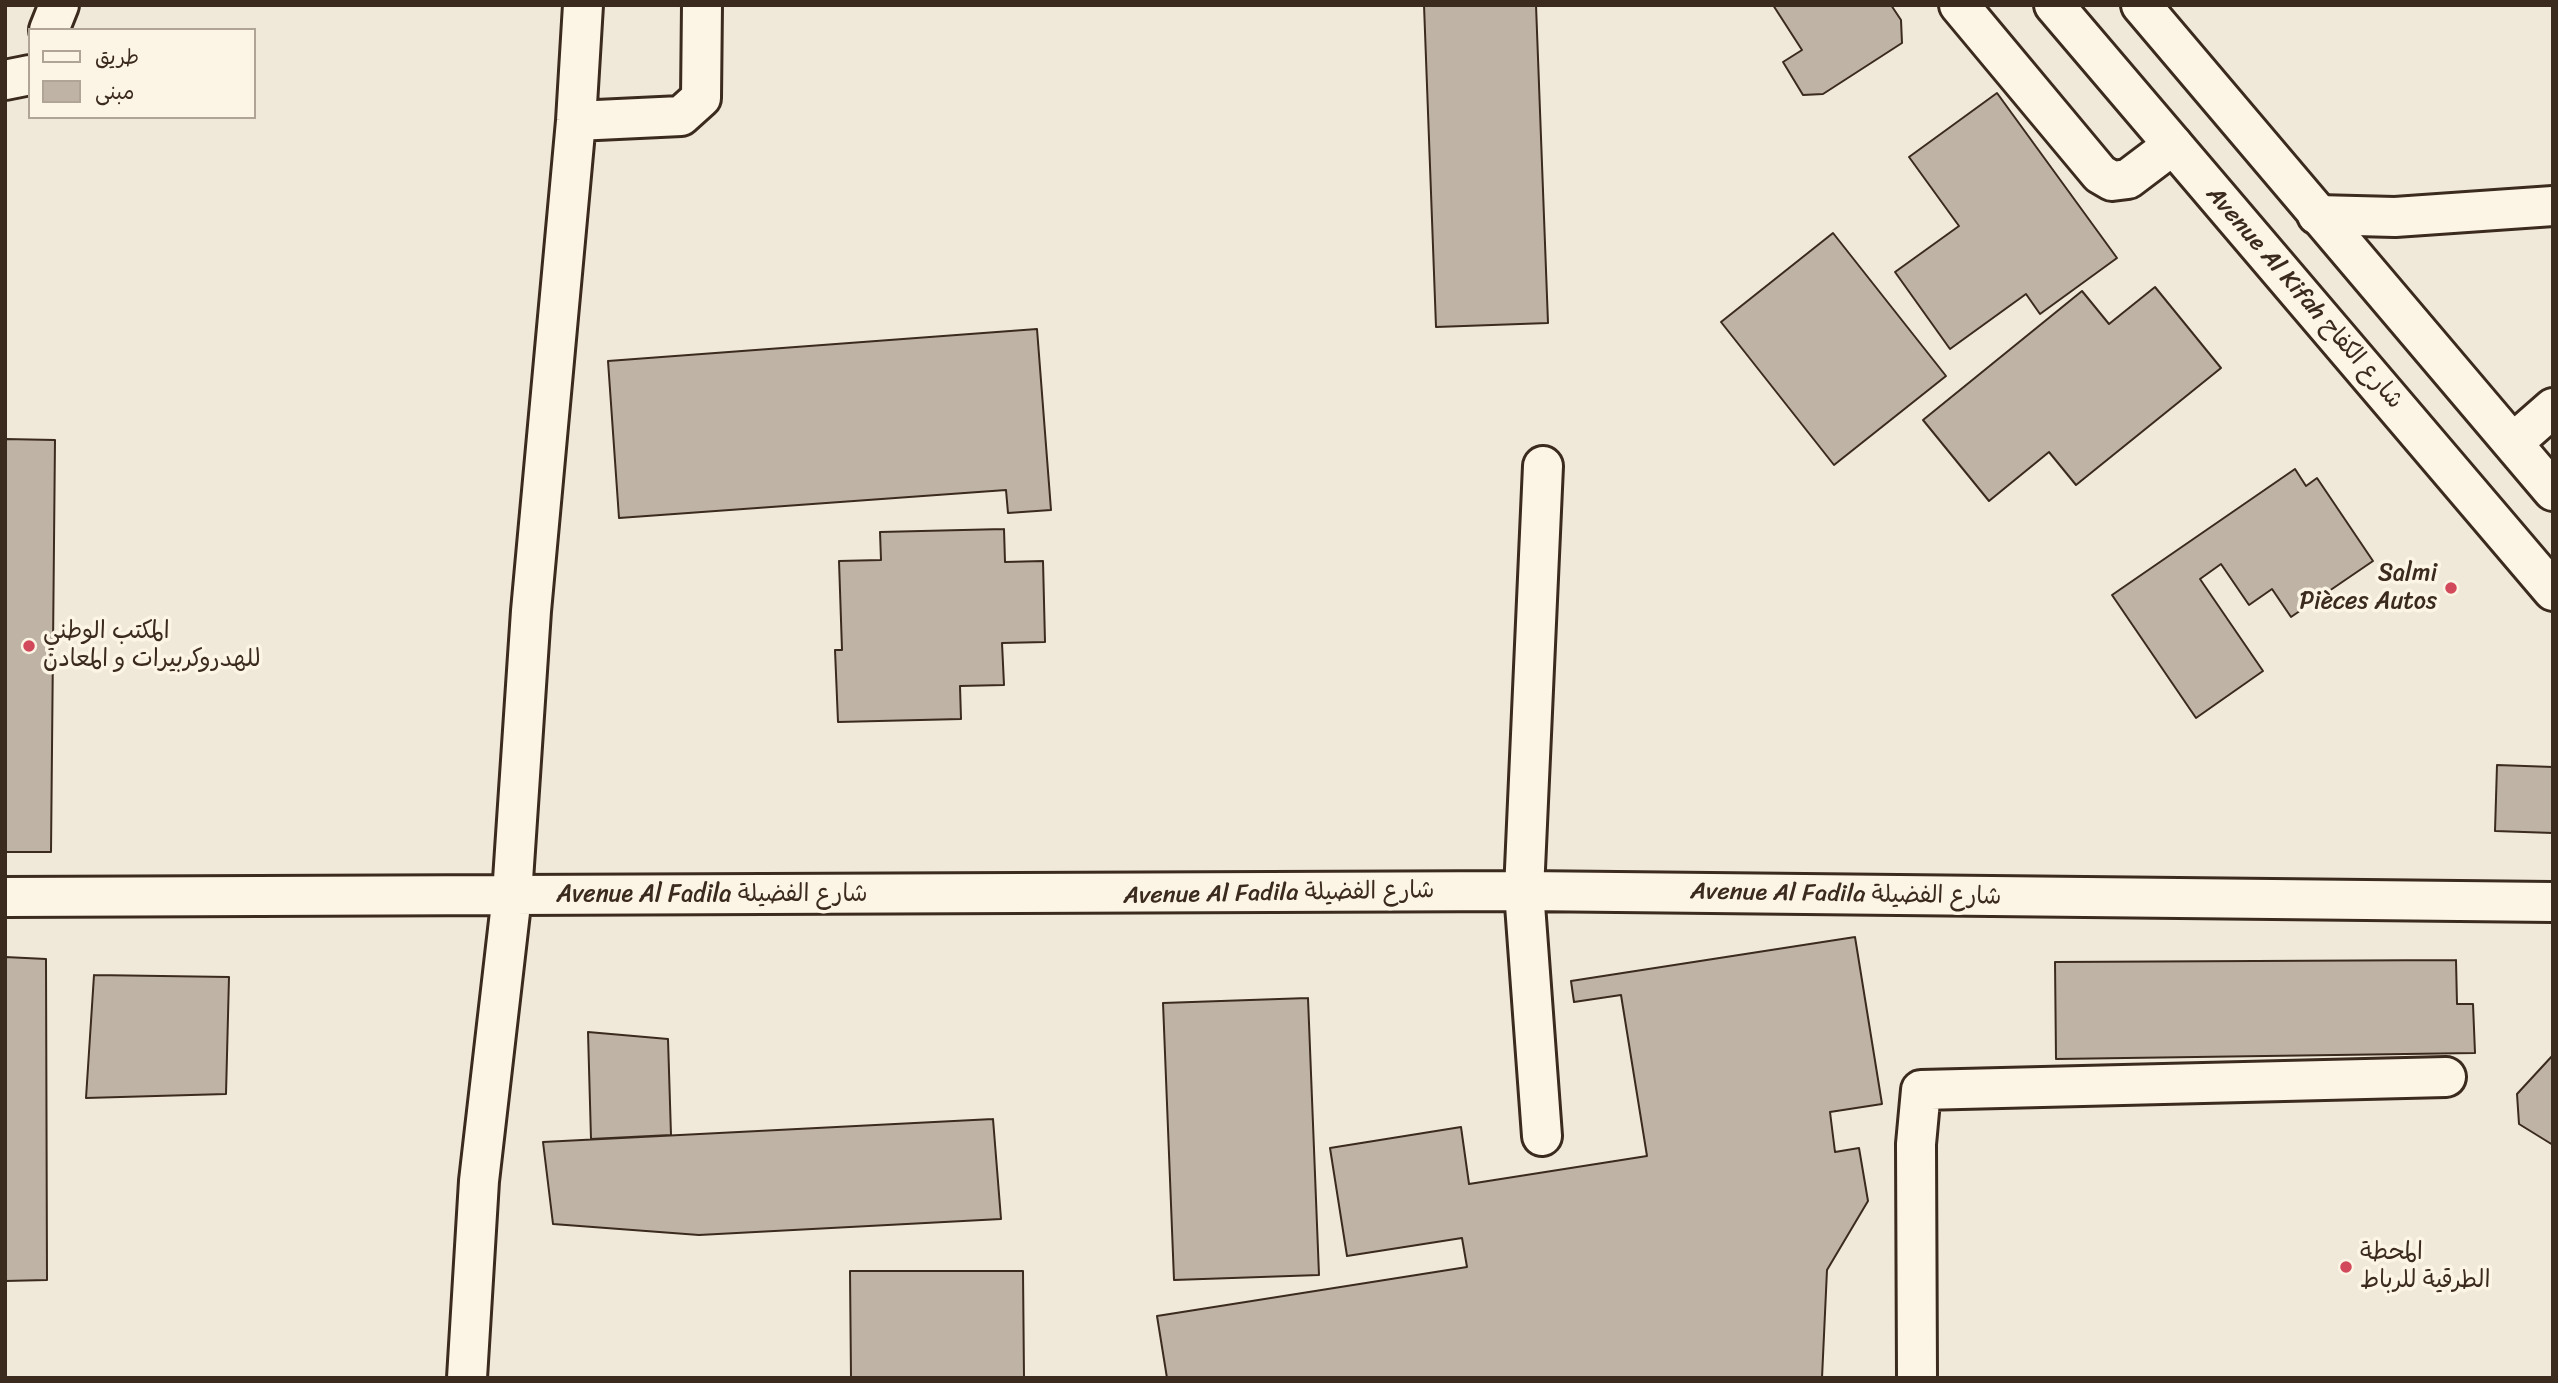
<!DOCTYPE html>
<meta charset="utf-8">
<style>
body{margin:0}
#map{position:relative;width:2558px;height:1383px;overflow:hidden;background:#f0e9d9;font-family:Sriracha,"Playpen Sans Arabic",sans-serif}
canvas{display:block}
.frame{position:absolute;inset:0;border:7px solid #3b2a1e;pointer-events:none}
.legend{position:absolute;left:28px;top:28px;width:228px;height:91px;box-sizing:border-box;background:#fcf5e5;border:2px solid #afa495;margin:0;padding:9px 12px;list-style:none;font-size:21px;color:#3b2a1e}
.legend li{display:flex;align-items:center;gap:14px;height:35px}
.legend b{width:35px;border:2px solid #afa495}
</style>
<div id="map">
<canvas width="2558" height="1383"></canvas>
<div class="frame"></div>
<ul class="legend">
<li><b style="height:9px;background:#fcf5e5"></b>طريق</li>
<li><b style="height:19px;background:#beb3a4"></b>مبنى</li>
</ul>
</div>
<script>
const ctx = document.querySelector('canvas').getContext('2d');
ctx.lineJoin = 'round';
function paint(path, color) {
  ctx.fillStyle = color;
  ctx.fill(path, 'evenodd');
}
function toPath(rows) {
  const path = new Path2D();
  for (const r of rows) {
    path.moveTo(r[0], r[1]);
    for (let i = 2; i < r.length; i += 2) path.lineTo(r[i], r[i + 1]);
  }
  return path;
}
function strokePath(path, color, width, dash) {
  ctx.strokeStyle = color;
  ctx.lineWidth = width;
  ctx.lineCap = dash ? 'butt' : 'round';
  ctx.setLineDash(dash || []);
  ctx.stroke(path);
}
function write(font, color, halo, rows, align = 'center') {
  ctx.font = font + ' Sriracha,"Playpen Sans Arabic",sans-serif';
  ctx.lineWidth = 7;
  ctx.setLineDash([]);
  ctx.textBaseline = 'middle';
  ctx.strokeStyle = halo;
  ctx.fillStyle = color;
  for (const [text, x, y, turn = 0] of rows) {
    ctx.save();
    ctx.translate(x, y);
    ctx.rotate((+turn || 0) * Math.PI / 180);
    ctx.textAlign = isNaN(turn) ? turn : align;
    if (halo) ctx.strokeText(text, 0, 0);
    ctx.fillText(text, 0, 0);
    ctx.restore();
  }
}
const building = toPath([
 [1424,5,1536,5,1548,323,1436,327,1424,5],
 [1773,5,1891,5,1901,20,1902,43,1823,94,1803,95,1783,62,1802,50,1773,5],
 [1997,93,2117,258,2040,314,2026,294,1950,349,1895,272,1959,226,1909,157,1997,93],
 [1833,233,1946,376,1834,465,1721,322,1833,233],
 [2155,287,2221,368,2076,485,2049,452,1989,501,1923,420,2082,291,2109,324,2155,287],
 [1037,329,1051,510,1008,513,1006,490,619,518,608,361,1037,329],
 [5,439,55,440,51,852,5,852,5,439],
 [2295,469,2306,486,2317,478,2373,561,2291,617,2272,589,2249,605,2221,564,2200,579,2263,671,2196,718,2112,595,2295,469],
 [1004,529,1005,562,1043,561,1045,642,1002,643,1004,685,960,686,961,719,838,722,835,650,842,650,839,561,881,560,880,532,1004,529],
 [2497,765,2553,767,2553,833,2495,831,2497,765],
 [1855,937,1882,1104,1830,1112,1835,1152,1859,1148,1868,1201,1827,1270,1822,1378,1167,1378,1157,1316,1467,1267,1462,1238,1347,1256,1330,1148,1461,1127,1469,1184,1647,1156,1621,995,1574,1002,1571,981,1855,937],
 [5,957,46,959,47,1280,5,1281,5,957],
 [2456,960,2457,1004,2473,1004,2475,1053,2056,1059,2055,962,2456,960],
 [94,975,229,977,226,1094,86,1098,94,975],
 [1308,998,1319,1275,1174,1280,1163,1003,1308,998],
 [588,1032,668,1039,671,1135,591,1139,588,1032],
 [2553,1055,2553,1145,2519,1124,2517,1094,2553,1055],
 [993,1119,1001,1219,699,1235,553,1224,543,1142,993,1119],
 [850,1271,1023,1271,1024,1378,851,1378,850,1271]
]);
const minor = toPath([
 [1959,5,2100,174,2112,181,2128,179,2173,145],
 [49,30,59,5],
 [5,80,30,75],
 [576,121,681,116,701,98,702,5],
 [2317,215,2395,217,2553,206],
 [2513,443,2553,408],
 [5,897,1524,891,2553,902],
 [1542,1136,1524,891,1543,466],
 [467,1378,479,1181,512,895,531,611,576,121,583,5],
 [1917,1378,1916,1144,1921,1090,2446,1077]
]);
const major = toPath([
 [2054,5,2553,591],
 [2141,5,2553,491]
]);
const markers = [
 [2451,588,7,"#d1495b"],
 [29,646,7,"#d1495b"],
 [2346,1267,7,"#d1495b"]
];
const streetNames = [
 ["Avenue Al Kifah شارع الكفاح",2304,298,49],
 ["Avenue Al Fadila شارع الفضيلة",1279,894,-1],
 ["Avenue Al Fadila شارع الفضيلة",712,895],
 ["Avenue Al Fadila شارع الفضيلة",1846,895,1]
];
const poiNames = [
 ["Salmi",2437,574,"right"],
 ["Pièces Autos",2437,602,"right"],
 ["المكتب الوطني",43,632],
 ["للهدروكربيرات و المعادن",43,660],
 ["المحطة",2360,1253],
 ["الطرقية للرباط",2360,1281]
];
paint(building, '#beb3a4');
strokePath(building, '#3b2a1e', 2);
strokePath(minor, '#3b2a1e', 44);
strokePath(major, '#3b2a1e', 44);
strokePath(minor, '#fcf5e5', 38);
strokePath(major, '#fcf5e5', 38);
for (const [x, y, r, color] of markers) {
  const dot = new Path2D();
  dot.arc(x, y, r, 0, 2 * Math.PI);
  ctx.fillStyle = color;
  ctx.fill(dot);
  strokePath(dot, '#fcf5e5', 2.5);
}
write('24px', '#3b2a1e', '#fcf5e5', streetNames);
write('24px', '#3b2a1e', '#fcf5e5', poiNames, 'left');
</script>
